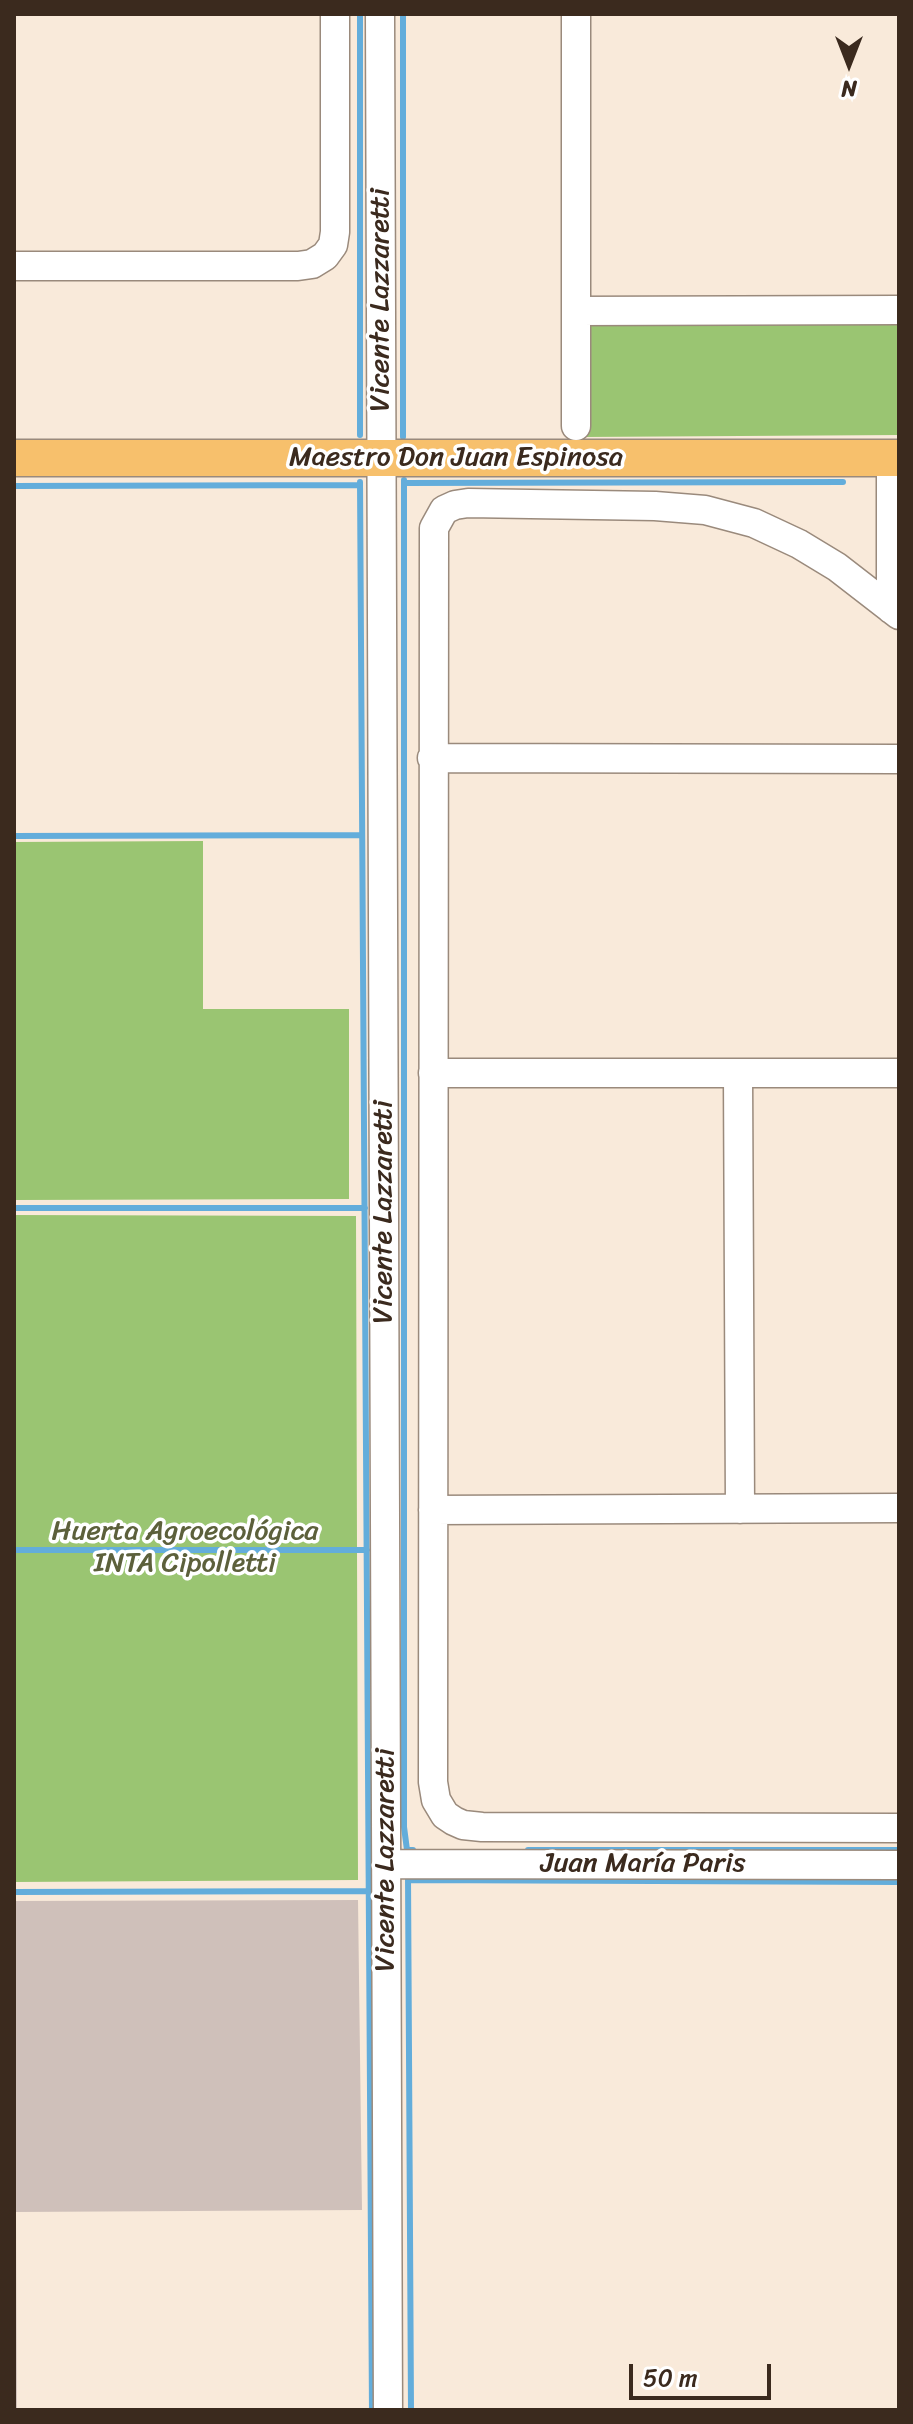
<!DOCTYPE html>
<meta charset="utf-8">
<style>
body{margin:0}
#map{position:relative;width:913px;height:2424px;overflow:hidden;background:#f9eada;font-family:Sriracha,sans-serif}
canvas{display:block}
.frame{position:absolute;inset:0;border:16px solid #3b2a1e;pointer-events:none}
.north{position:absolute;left:809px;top:24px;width:80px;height:80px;-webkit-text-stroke:6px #fff;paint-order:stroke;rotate:180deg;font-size:22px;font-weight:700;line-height:32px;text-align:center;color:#3b2a1e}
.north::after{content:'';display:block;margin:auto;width:28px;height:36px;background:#3b2a1e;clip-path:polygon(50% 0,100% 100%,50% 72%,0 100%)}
.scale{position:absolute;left:629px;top:2364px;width:142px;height:36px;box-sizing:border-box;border:4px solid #3b2a1e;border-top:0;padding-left:10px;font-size:24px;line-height:28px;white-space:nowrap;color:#3b2a1e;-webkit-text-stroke:6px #fff;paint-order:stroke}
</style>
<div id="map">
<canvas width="913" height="2424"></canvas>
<div class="frame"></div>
<div class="north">N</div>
<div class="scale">50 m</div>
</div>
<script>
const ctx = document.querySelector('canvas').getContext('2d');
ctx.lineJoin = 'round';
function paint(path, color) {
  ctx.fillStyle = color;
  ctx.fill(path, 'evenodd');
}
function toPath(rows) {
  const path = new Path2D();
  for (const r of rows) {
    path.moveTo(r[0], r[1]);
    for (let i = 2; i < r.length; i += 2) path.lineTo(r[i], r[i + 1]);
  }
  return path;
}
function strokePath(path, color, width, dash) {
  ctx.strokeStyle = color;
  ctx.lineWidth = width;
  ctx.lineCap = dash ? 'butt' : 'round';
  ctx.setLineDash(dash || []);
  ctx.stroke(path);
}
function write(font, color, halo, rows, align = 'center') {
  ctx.font = font + ' Sriracha,sans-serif';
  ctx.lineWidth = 7;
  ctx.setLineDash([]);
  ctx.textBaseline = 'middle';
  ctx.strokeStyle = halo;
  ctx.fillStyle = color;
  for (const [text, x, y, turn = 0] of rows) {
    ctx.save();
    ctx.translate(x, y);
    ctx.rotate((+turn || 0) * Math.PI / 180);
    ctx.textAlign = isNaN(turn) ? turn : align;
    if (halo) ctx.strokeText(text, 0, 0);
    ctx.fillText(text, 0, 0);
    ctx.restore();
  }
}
const industrial = toPath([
 [358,1900,362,2210,16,2212,17,2410,14,2410,14,1901]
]);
const green = toPath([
 [899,321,899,435,582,437,587,328,591,324],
 [203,841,203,1009,349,1009,349,1199,14,1200,14,842],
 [14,1215,356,1216,358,1880,14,1882]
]);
const stream = toPath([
 [403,14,403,437],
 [360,435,360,14],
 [404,480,404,1827,407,1850,413,1850],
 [360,482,372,2410],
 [404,483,843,482],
 [14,486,360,485],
 [14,836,362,835],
 [14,1208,365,1208],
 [14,1550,367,1550],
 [528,1850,899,1850],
 [408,1875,411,2410],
 [408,1880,899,1882],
 [14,1892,369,1891]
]);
const minor = toPath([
 [380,14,388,2410],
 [576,14,576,426],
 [14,266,298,266,312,264,325,256,333,245,335,232,335,14],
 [576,311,899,310],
 [891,458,891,609],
 [899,615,837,567,799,544,754,523,705,510,655,506,468,503,455,505,444,510,434,528,433,1782,436,1800,445,1815,454,1821,463,1825,482,1827,899,1828],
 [432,758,899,759],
 [433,1073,899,1073],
 [738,1073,740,1509],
 [433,1510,899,1508],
 [386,1864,899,1865]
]);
const major = toPath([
 [14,458,899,458]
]);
const streetNames = [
 ["Vicente Lazzaretti",381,300,-90],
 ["Maestro Don Juan Espinosa",456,458],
 ["Vicente Lazzaretti",384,1212,-90],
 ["Vicente Lazzaretti",386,1860,-90],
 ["Juan María Paris",643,1864]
];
const parkNames = [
 ["Huerta Agroecológica",185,1532],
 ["INTA Cipolletti",185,1564]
];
paint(industrial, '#cfc0ba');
paint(green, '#9ac572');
strokePath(stream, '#63addb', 6);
strokePath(minor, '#9a8a7c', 31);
strokePath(major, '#9a8a7c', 39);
strokePath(minor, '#fff', 28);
strokePath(major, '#f7c06c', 36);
write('28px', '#3b2a1e', '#fff', streetNames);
write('28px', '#5c603b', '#fff', parkNames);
</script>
